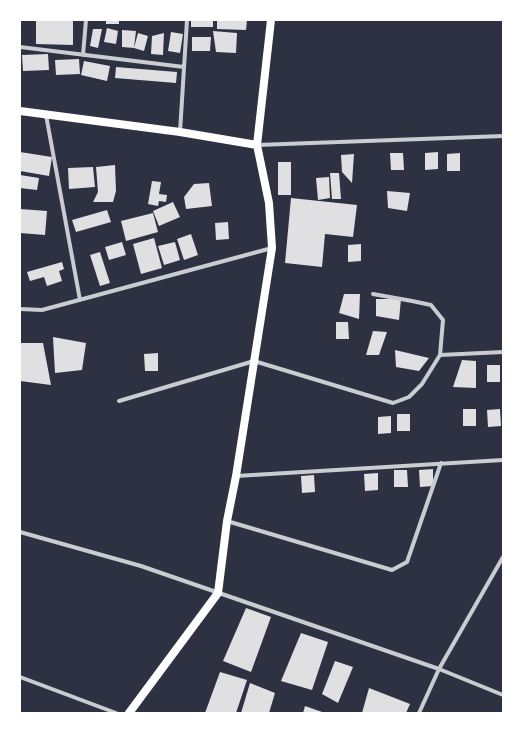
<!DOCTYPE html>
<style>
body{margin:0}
#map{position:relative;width:523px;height:733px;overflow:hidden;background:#2d3142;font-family:"IBM Plex Sans",sans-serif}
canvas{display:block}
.frame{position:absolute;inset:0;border:21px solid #fff;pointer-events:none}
</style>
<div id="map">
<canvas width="523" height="733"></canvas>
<div class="frame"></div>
</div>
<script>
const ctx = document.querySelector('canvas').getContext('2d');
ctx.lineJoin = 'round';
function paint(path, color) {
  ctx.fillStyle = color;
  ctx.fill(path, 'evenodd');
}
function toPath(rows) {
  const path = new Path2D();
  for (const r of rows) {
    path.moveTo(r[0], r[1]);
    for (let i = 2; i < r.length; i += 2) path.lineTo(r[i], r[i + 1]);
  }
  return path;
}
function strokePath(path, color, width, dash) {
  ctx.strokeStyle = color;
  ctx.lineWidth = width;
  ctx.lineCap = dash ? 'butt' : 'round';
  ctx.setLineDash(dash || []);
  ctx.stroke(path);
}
const building = toPath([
 [36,20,73,20,73,45,36,44],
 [106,20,119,20,119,24,106,24],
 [191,20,213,20,213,27,191,27],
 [217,20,247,20,246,30,217,29],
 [107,28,118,31,116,44,104,42],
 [93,29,102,29,98,48,90,46],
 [122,30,136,31,134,48,122,47],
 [213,31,237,33,236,53,216,52],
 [171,32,183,34,180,53,168,51],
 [138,33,148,36,144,51,134,48],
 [164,33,163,55,151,54,152,36],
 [192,37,211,37,210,51,192,51],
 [48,54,49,70,23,71,22,55],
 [79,59,80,74,56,75,55,60],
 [84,61,110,66,107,81,81,75],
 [116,67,177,72,176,83,115,78],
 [20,152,52,157,49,176,20,171],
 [438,152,438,169,425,170,425,153],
 [390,153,403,153,404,170,391,170],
 [460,153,460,171,447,171,447,154],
 [354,154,352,183,342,172,341,155],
 [278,162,291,162,291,195,278,195],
 [115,165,116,191,113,202,93,202,98,192,96,167],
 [93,167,95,187,69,189,68,168],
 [330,173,339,173,341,199,332,199],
 [20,175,39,178,37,190,20,188],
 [329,177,330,198,318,200,316,178],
 [152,181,161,182,159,194,167,195,166,202,159,201,158,206,148,204],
 [209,183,212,206,186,209,184,197,194,184],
 [387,191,410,193,407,211,388,208],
 [291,198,357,205,353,237,325,234,322,267,285,263],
 [173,202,180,217,159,226,153,211],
 [20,209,47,211,45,235,20,233],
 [107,210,111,222,76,232,72,220],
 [153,213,158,232,126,241,121,221],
 [228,222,229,239,216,240,215,223],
 [191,234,198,255,184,260,177,239],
 [154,238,162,268,141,274,133,244],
 [122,242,126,255,109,260,105,247],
 [175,242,180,260,164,265,158,246],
 [361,244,361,261,348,262,348,245],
 [100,252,110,283,100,286,90,255],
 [62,262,64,269,59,271,62,281,47,286,44,277,30,281,27,272],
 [344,294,360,294,359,319,339,313],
 [376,299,401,299,399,320,376,316],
 [336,322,348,322,349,339,336,339],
 [373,331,387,332,379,355,366,355],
 [53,337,86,343,82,370,55,373],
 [20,343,43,343,51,385,20,381],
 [395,350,429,358,419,371,396,367],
 [158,353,158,371,145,371,144,354],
 [462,360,476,361,476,388,453,387],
 [487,365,500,365,500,382,487,382],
 [463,409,476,409,476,426,463,426],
 [500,409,501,426,488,427,487,410],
 [397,414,410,414,410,431,397,431],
 [391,416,391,433,378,434,378,417],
 [433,469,433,486,420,487,419,470],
 [394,470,407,470,408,487,394,487],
 [378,473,378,490,365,491,364,474],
 [314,475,315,492,302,493,301,476],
 [246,608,271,617,251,672,223,661],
 [301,633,328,642,312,690,281,681],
 [335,661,353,667,338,703,322,694],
 [220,672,247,680,236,713,205,713],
 [250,683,275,693,269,713,241,713],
 [369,688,410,704,406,713,362,713],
 [305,706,325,713,303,713]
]);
const minor = toPath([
 [20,47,184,67],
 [83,55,86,20],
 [46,115,80,300],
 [180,132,187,20],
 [257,145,503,136],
 [373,294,412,301,431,305,443,320,440,355],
 [20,309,42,310,272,248],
 [119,401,254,361,393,403,409,397,422,384,440,355,503,352],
 [236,476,503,460],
 [227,521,392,570,407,562,441,463],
 [20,532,141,566,439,669,503,695],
 [20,677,116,713],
 [419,713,439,669,503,557]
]);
const secondary = toPath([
 [20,111,180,132,257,145,269,203,272,248,236,476,227,521,218,593,129,713],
 [257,145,271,20]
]);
paint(building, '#e0e0e3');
strokePath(minor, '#caccd0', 4);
strokePath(secondary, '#fff', 8);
</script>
